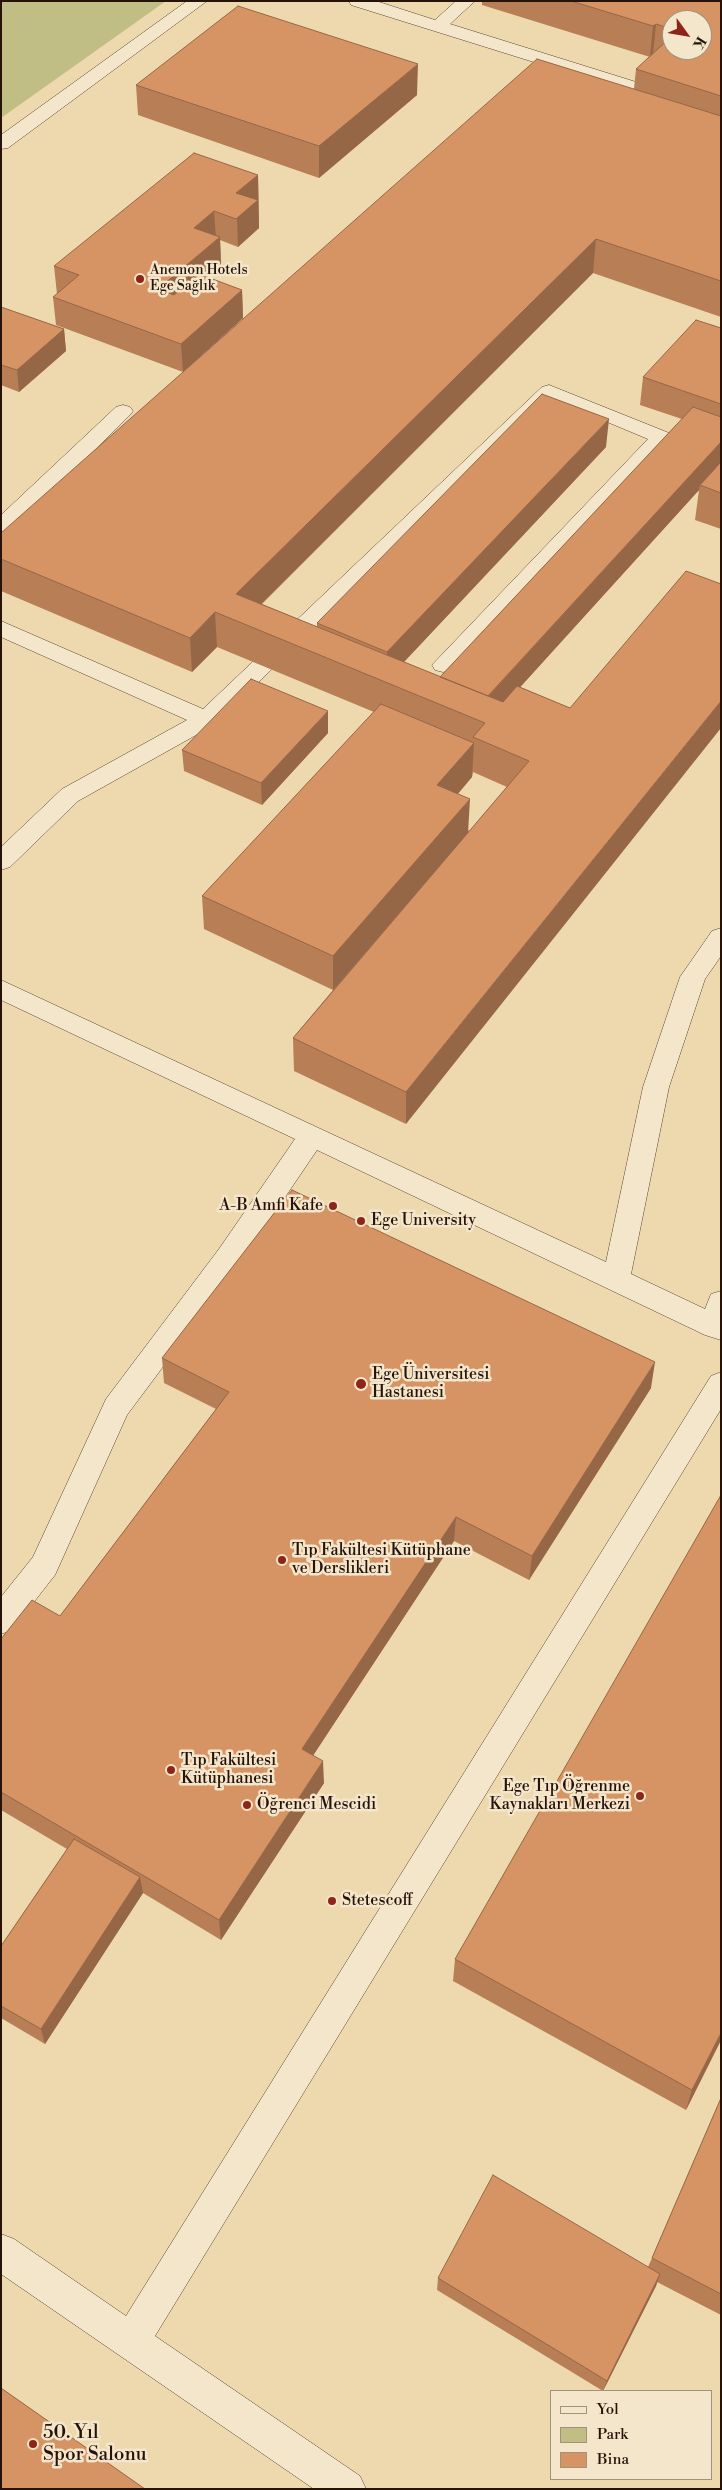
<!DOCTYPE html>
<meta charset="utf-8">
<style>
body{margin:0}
#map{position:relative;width:722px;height:2490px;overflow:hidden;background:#eed9ae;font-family:"Libre Bodoni",serif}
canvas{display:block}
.frame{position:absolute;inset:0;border:2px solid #271209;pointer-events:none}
.legend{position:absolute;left:550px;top:2390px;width:162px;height:90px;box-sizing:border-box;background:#f4e6ca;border:1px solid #a2917d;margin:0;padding:6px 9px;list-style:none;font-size:15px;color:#271209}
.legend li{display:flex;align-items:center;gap:10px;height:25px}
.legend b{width:25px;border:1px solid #a2917d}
.north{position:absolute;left:662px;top:10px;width:50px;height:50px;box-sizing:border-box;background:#f4e6ca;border:1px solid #a2917d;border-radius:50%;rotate:122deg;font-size:14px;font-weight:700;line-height:20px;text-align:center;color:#271209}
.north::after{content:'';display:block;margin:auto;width:18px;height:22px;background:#8f2418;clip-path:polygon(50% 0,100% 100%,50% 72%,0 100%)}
</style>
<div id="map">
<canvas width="722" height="2490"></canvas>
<div class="frame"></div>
<ul class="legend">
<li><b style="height:6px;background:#f4e6ca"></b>Yol</li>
<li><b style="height:14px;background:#c0bd85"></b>Park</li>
<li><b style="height:14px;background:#d69364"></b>Bina</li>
</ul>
<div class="north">K</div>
</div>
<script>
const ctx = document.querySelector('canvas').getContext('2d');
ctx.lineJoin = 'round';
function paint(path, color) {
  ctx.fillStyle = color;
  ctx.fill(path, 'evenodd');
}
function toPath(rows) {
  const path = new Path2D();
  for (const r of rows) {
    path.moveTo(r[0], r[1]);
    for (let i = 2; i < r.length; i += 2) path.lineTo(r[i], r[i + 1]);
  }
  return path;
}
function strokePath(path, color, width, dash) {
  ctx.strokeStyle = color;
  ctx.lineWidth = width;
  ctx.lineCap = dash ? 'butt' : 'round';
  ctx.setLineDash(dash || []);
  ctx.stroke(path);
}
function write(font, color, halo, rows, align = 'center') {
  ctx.font = font + ' "Libre Bodoni",serif';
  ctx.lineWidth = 5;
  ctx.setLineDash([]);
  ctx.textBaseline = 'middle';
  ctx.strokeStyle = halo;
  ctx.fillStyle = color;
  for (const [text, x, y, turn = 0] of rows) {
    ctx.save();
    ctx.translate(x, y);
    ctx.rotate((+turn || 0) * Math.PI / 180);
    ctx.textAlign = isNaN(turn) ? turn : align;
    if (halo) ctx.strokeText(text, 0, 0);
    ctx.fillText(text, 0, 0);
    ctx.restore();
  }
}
const green = toPath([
 [1,1,166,1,1,118]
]);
const minor = toPath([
 [187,1,207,1,8,148,1,149,1,135,187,1],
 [349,1,376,1,435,20,456,1,475,1,450,24,636,82,639,86,619,106,621,109,618,113,612,114,600,112,597,108,600,104,617,88,351,5,349,1],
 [549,385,669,433,672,437,451,670,443,672,435,670,432,665,648,439,552,399,214,725,78,801,10,867,1,870,1,847,62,789,187,720,1,637,1,621,203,709,542,387,549,385],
 [123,405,130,407,133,411,130,415,26,518,9,530,1,532,1,515,116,407,123,405],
 [721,928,721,956,705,979,669,1087,631,1274,705,1309,711,1294,721,1291,721,1340,705,1335,317,1150,239,1265,127,1415,55,1575,12,1630,1,1634,1,1597,33,1557,106,1399,219,1249,295,1139,1,1000,1,980,606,1262,643,1087,680,977,712,931,721,928],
 [721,1372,721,1409,155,2336,360,2476,366,2489,314,2489,1,2274,1,2234,14,2239,126,2316,711,1376,721,1372]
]);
const wall = toPath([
 [482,1,721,1,721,317,593,273,262,604,317,627,317,623,606,447,404,662,440,677,682,419,640,405,643,377,721,328,721,529,695,520,699,490,520,687,570,708,406,1124,294,1071,293,1038,333,990,204,929,202,896,374,712,217,647,192,672,1,591,1,533,634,89,636,69,650,57,482,5],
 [672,20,702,50,672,50],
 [473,772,507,787,469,832,458,794,472,777],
 [136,85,417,95,319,178,138,115],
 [258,175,259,228,238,247,220,240,221,264,206,277,242,290,243,318,183,372,56,325,53,297,57,294,54,266],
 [1,307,64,329,66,351,19,392,1,385],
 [328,733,262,805,184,771,182,750],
 [162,1358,651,1388,529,1580,454,1541,313,1755,324,1783,221,1940,143,1893,45,2044,1,2018,1,1946,67,1849,1,1810,1,1639,60,1616,216,1409,164,1383],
 [455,1959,721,2040,686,2110,453,1981],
 [721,2098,721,2315,657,2282,656,2286,603,2391,437,2290,438,2278,648,2267,652,2258]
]);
const shadedWall = toPath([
 [656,24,653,54,650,57,653,26],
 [418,64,417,95,319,178,319,146],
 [258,175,259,228,238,247,236,193],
 [214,211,216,239,194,228],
 [220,237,221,264,160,317,158,289],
 [596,239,593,273,242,623,236,594],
 [242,290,243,318,183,372,181,344],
 [64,329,66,351,19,392,17,370],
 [609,419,606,447,387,680,387,652],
 [721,442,721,466,700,485,699,490,485,726,486,699],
 [215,612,217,647,192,672,190,638],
 [721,701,721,728,406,1124,406,1092],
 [328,711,328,733,262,805,261,783],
 [474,743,472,777,436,819,437,785],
 [470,799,468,833,333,990,333,956],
 [655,1362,651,1388,529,1580,532,1556],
 [456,1517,454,1541,303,1771,302,1749],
 [323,1761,324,1783,221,1940,219,1920],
 [140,1877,143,1893,45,2044,41,2029],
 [721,2033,721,2040,686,2110,692,2090],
 [660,2274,656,2286,603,2391,607,2381]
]);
const building = toPath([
 [571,1,721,1,721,96,636,69,672,36,672,50,702,50,702,20,672,20,672,29,656,24,653,26,571,1],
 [238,6,418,64,319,146,136,85,238,6],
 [537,59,721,116,721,281,596,239,236,594,503,702,517,686,570,708,686,571,721,584,721,701,406,1092,293,1038,529,761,473,737,485,723,215,612,190,638,1,559,1,533,537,59],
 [194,153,258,175,236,193,258,200,236,219,214,211,194,228,220,237,158,289,174,295,199,274,242,290,181,344,53,297,79,275,54,266,194,153],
 [1,307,64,329,17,370,1,365,1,307],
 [696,320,721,328,721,404,643,377,696,320],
 [542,394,609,419,387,652,317,623,542,394],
 [693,407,721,417,721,442,488,696,440,677,693,407],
 [721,462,721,493,700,485,721,462],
 [251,679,328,711,261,783,182,750,251,679],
 [381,704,474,743,437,785,470,799,333,956,202,896,381,704],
 [292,1190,655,1362,532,1556,456,1517,302,1749,323,1761,219,1920,1,1792,1,1639,32,1600,60,1616,229,1392,162,1358,292,1190],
 [721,1495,721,2033,692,2090,455,1959,721,1495],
 [74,1839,140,1877,41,2029,1,2006,1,1946,74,1839],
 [721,2098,721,2294,652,2258,721,2098],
 [493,2175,660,2274,607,2381,438,2278,493,2175],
 [1,2388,145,2489,1,2489,1,2388]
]);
const markers = [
 [140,279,5,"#8f2418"],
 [333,1206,5,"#8f2418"],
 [361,1221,5,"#8f2418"],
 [361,1384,6,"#8f2418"],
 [282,1560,5,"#8f2418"],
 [171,1770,5,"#8f2418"],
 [640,1796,5,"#8f2418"],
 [247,1805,5,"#8f2418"],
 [332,1901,5,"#8f2418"],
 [33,2444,5,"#8f2418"]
];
const farPoinames = [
 ["Anemon Hotels",150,271],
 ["Ege Sağlık",150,287]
];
const poiNames = [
 ["A-B Amfi Kafe",323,1206,"right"],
 ["Ege University",371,1221],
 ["Ege Üniversitesi",372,1375],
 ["Hastanesi",372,1393],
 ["Tıp Fakültesi Kütüphane",292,1551],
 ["ve Derslikleri",292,1569],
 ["Tıp Fakültesi",181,1761],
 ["Kütüphanesi",181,1779],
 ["Ege Tıp Öğrenme",630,1787,"right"],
 ["Kaynakları Merkezi",630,1805,"right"],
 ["Öğrenci Mescidi",257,1805],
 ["Stetescoff",342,1901]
];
const nearPoinames = [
 ["50. Yıl",43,2433],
 ["Spor Salonu",43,2455]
];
paint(green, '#c0bd85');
strokePath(minor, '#594432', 1);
paint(minor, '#f4e6ca');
paint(wall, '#b87e56');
paint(shadedWall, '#966746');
paint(building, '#d69364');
strokePath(building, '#966746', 1);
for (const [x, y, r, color] of markers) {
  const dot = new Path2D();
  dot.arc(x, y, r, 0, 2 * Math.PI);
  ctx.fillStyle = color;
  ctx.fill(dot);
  strokePath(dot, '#f4e6ca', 2);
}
write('14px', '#271209', '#f4e6ca', farPoinames, 'left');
write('16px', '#271209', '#f4e6ca', poiNames, 'left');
write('19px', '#271209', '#f4e6ca', nearPoinames, 'left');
</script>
